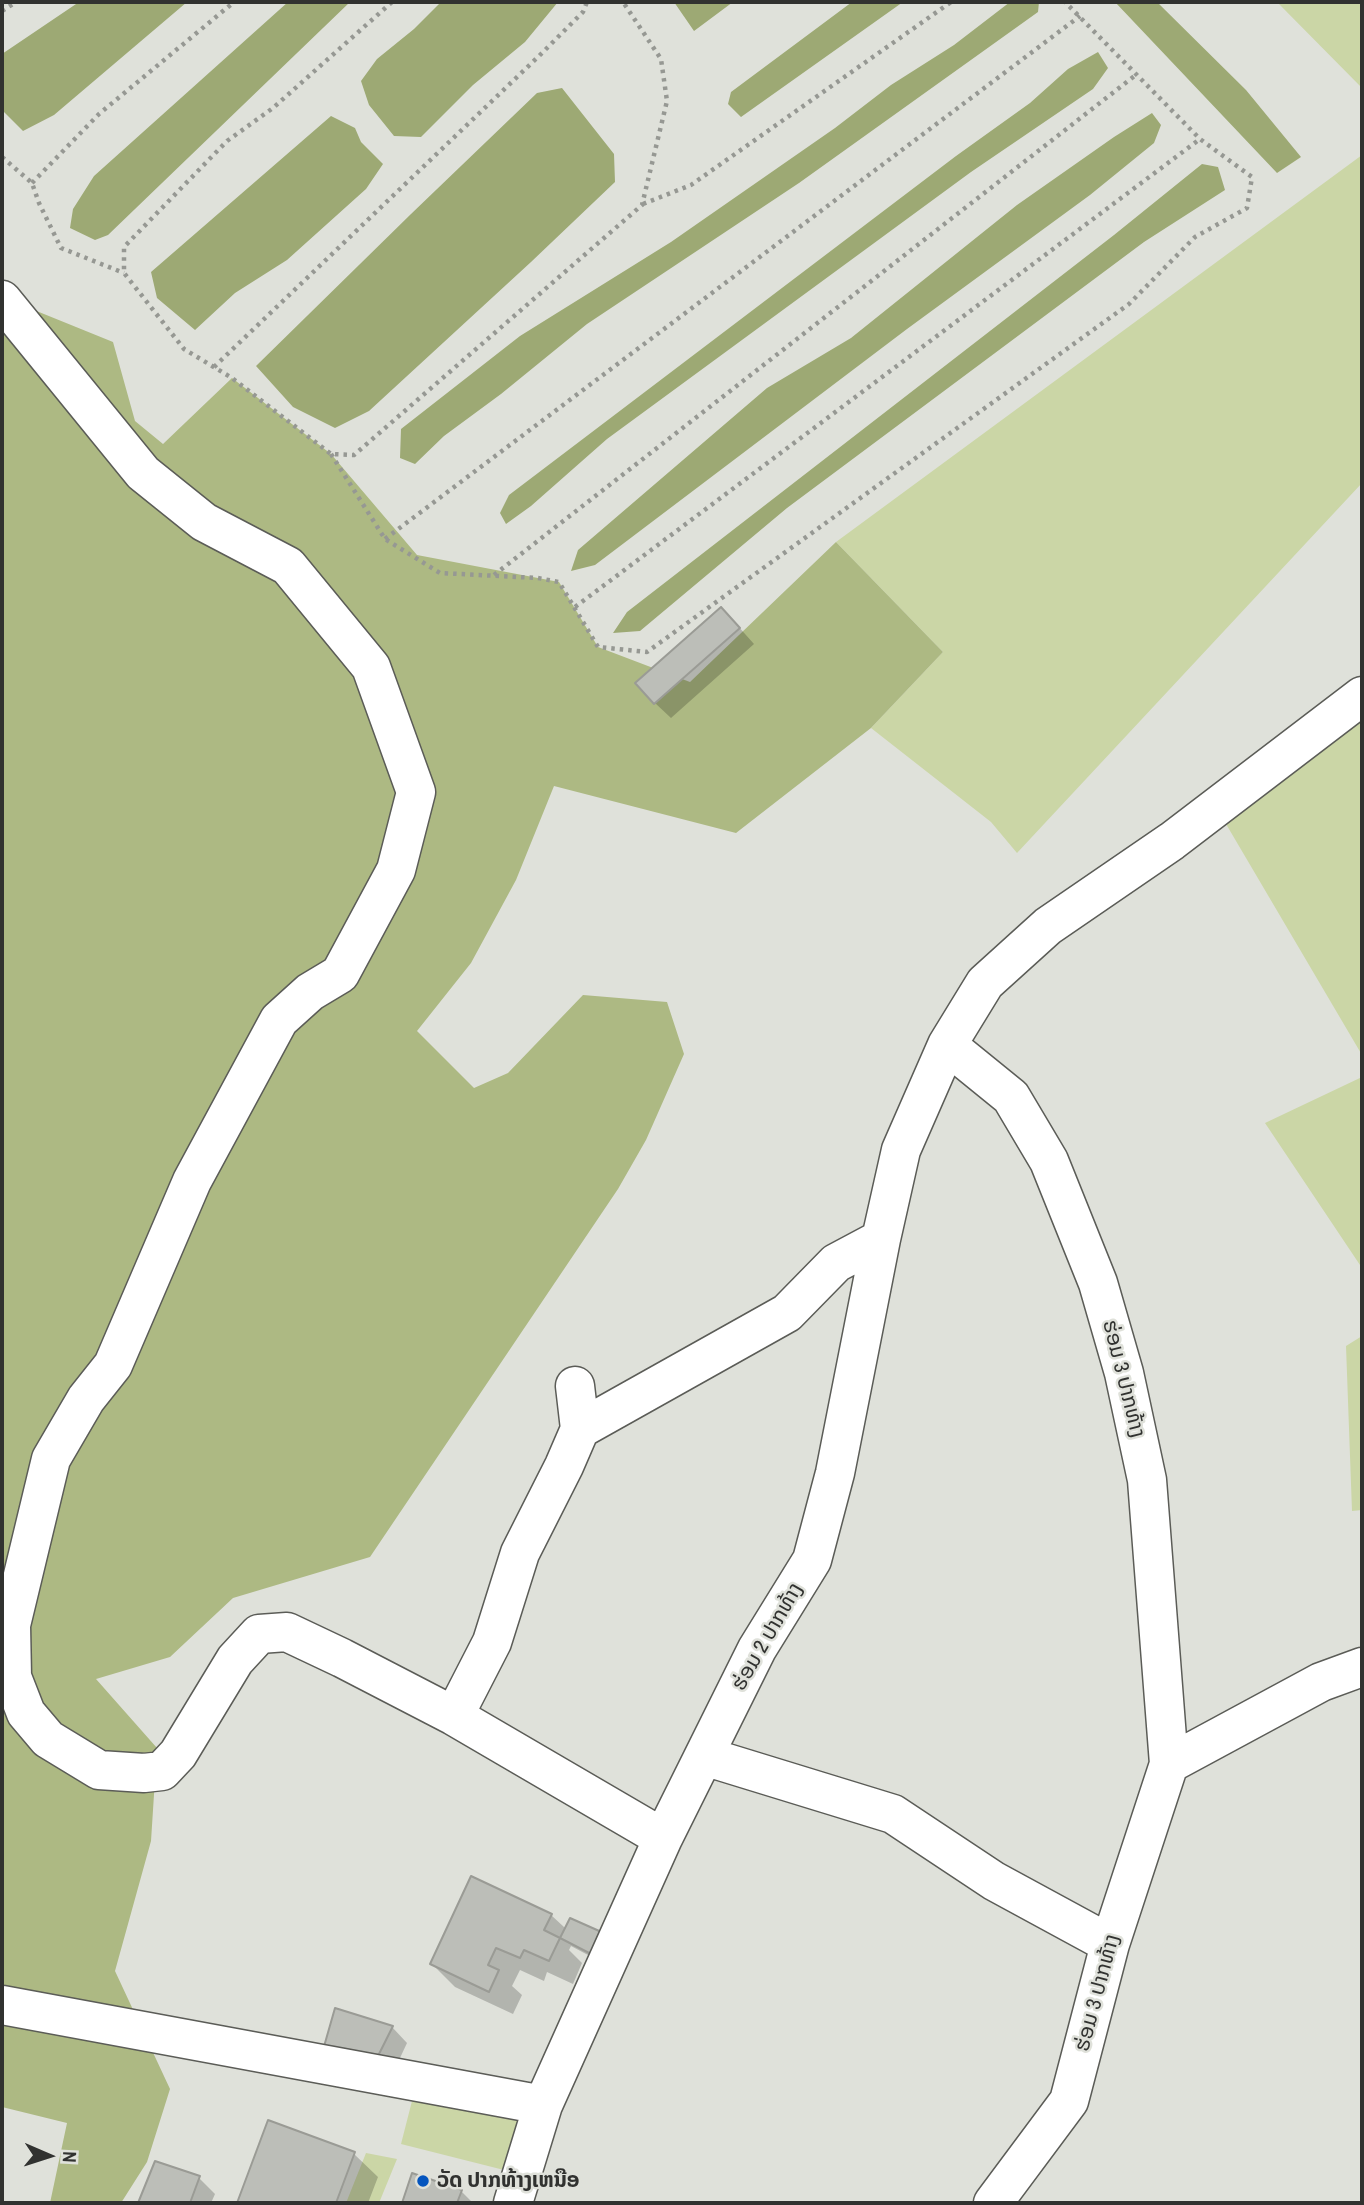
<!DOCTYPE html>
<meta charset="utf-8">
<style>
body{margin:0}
#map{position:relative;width:1364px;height:2205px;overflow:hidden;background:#dfe1da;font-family:"Archivo Narrow",sans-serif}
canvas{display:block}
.frame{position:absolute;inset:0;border:4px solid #313230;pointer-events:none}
.north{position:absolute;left:14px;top:2121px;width:70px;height:70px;-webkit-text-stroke:5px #dfe1da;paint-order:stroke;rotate:93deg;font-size:19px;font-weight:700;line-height:28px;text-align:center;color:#313230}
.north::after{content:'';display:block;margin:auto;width:24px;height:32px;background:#313230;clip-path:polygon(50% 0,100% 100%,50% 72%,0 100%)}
</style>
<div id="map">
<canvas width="1364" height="2205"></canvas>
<div class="frame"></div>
<div class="north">N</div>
</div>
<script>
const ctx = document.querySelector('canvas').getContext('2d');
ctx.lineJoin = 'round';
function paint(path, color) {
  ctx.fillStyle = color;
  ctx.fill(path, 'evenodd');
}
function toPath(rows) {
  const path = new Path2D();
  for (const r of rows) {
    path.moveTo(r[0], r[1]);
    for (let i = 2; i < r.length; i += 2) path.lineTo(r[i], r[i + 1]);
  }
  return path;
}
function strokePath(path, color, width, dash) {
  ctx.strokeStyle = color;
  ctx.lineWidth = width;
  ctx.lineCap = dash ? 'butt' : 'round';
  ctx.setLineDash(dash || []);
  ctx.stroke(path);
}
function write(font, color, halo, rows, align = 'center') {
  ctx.font = font + ' "Archivo Narrow","Noto Sans Lao",sans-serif';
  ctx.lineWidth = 5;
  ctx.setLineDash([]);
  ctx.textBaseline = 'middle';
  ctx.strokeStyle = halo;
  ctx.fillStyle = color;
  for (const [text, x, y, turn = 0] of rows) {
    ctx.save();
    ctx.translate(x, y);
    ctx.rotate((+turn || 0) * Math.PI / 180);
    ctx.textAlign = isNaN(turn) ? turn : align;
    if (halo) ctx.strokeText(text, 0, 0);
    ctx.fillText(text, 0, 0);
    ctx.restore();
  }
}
const green = toPath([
 [1277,2,1362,2,1362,88],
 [1362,155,1362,483,1017,853,991,822,871,728,943,652,836,542],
 [1362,715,1362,1055,1216,807],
 [1362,1077,1362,1268,1265,1123],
 [1362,1336,1362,1510,1352,1511,1346,1346],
 [412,2101,524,2117,504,2170,401,2144],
 [366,2153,397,2159,379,2203,346,2203]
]);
const forest = toPath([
 [2,297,113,342,135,421,163,444,232,378,331,454,417,555,559,582,598,647,690,682,836,542,943,652,871,728,736,833,554,786,516,880,471,963,417,1031,474,1088,508,1073,583,995,667,1002,684,1054,646,1140,618,1189,370,1557,233,1598,170,1657,96,1679,157,1748,151,1841,115,1971,170,2089,147,2162,121,2203,50,2203,67,2123,2,2107]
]);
const water = toPath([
 [79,2,187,2,54,115,23,131,2,110,2,54],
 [288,2,350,2,108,235,95,240,70,228,73,209,94,176],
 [441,2,558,2,525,42,473,85,421,137,394,136,369,105,361,81,377,59,414,29],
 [674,2,733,2,694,31],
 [852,2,903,2,741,117,728,104,731,92],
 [1010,2,1039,2,1038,12,799,183,587,324,501,394,444,436,415,464,400,458,401,429,520,336,671,242,835,128,891,85,954,45],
 [1115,2,1157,2,1246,90,1301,157,1277,173],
 [1098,52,1108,68,1093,89,971,172,607,439,531,506,506,524,500,513,509,495,956,156,1030,103,1068,69],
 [562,88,614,154,615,182,531,262,369,411,335,428,293,407,256,366,411,214,537,93],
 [1152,113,1161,125,1154,143,1090,195,907,329,595,565,571,571,578,550,767,388,851,338,1017,205,1114,137],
 [331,116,355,128,361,142,383,164,366,189,287,260,235,293,195,330,157,298,151,272],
 [1202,164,1218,167,1225,190,1144,242,787,508,640,631,613,633,627,612,1114,235]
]);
const shadow = toPath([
 [737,625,754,644,671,718,655,703],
 [551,1915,603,1963,571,1946,569,1950,582,1963,573,1984,547,1972,544,1981,520,1970,512,1986,522,1995,513,2014,455,1987,432,1964],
 [336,2011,392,2027,407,2043,392,2075],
 [269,2122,354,2154,378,2177,368,2203,239,2203],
 [157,2163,199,2178,215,2194,211,2203,140,2203],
 [413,2175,461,2191,473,2203,403,2203]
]);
const building = toPath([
 [721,607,740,628,654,704,635,683,721,607],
 [471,1876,552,1914,544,1930,560,1938,549,1961,524,1950,520,1958,496,1948,488,1965,499,1970,489,1992,430,1964,471,1876],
 [570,1918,606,1934,595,1956,560,1938,570,1918],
 [335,2008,393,2026,376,2060,323,2050,335,2008],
 [268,2120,355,2152,336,2203,237,2203,268,2120],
 [155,2161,200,2176,190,2203,138,2203,155,2161],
 [412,2173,462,2190,457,2203,402,2203,412,2173]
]);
const path = toPath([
 [392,2,273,108,227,141,124,247,124,273,184,349,232,378,331,454,354,455,642,205,667,101,661,59,623,2],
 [2,11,16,2],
 [2,157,32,183,39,203,61,248,124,273],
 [32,183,99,114,234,2],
 [643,204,691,185,951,2],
 [214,367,539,56,583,12,587,2],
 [331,454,385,539,440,573,538,578,559,582,598,647,647,652,1129,304,1195,237,1247,208,1252,177,1200,139,1065,2],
 [385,539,1080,16],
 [494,575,1137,74],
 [575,607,1200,139]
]);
const minor = toPath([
 [2,300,143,473,204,522,288,566,371,667,416,792,396,870,340,974,310,992,279,1020,192,1181,113,1365,86,1399,51,1459,11,1625,12,1677,26,1713,48,1739,99,1770,144,1773,162,1771,178,1754,235,1660,259,1634,287,1632,342,1658,454,1716,663,1838],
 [947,1045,1011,1097,1049,1161,1098,1283,1124,1373,1147,1480,1169,1764],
 [575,1386,580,1429],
 [454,1716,492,1642,520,1553,564,1466,580,1429,787,1313,836,1263,881,1239],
 [704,1756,893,1814,994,1881,1110,1944],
 [2,2005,543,2105],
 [513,2203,543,2105,663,1838,757,1649,812,1560,835,1473,881,1239,901,1150,947,1045,985,983,1048,926,1172,841,1362,696],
 [993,2203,1069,2101,1110,1944,1169,1764,1321,1682,1362,1667]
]);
const markers = [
 [423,2181,7,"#0455be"]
];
const streetNames = [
 ["ຮ່ອມ 3 ປາກທ້າງ",1123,1379,76],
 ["ຮ່ອມ 2 ປາກທ້າງ",768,1637,-60],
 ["ຮ່ອມ 3 ປາກທ້າງ",1098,1993,-75]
];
const poiNames = [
 ["ວັດ ປາກທ້າງເຫນືອ",437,2181]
];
paint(green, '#cbd6a6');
paint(forest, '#adb983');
paint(water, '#9da974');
paint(shadow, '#0003');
paint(building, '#bcbeb8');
strokePath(building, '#9a9b95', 2);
strokePath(minor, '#5b5c57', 41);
strokePath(path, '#969893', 4.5, [3.5, 5]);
strokePath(minor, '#fff', 38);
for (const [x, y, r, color] of markers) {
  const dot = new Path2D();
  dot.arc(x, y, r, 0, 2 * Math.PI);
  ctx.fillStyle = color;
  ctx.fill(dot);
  strokePath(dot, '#dfe1da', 2.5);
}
write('21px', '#313230', '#dfe1da', streetNames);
write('bold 21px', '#313230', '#dfe1da', poiNames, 'left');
</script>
